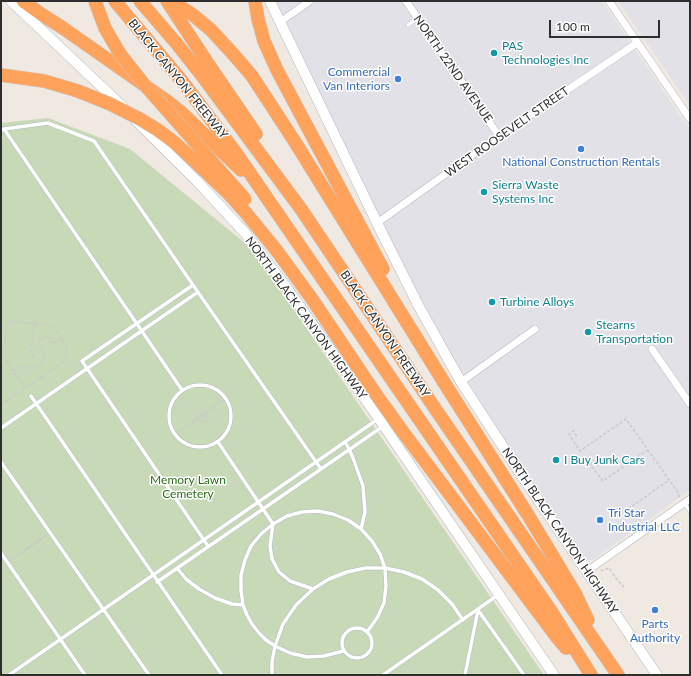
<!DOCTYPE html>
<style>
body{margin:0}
#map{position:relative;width:691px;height:676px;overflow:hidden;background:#efe9e1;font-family:Lato,sans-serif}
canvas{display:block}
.frame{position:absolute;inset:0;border:2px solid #2e2e2e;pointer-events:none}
.scale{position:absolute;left:549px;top:20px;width:111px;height:18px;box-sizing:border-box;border:2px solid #2e2e2e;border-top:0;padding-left:5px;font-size:12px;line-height:14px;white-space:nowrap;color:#2e2e2e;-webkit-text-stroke:3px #fff;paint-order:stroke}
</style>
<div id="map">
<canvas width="691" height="676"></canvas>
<div class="frame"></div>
<div class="scale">100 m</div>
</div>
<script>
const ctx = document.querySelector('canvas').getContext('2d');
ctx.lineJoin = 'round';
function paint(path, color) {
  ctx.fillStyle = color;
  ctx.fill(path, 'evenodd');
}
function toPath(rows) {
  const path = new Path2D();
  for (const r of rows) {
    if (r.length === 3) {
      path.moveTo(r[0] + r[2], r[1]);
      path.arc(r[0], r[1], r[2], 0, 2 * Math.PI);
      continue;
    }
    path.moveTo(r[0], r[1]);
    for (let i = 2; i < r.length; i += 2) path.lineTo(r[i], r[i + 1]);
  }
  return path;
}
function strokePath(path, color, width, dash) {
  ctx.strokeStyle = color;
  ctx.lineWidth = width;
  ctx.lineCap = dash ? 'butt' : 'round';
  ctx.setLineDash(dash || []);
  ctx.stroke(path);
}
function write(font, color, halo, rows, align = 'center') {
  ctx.font = font + ' Lato,sans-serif';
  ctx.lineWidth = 3;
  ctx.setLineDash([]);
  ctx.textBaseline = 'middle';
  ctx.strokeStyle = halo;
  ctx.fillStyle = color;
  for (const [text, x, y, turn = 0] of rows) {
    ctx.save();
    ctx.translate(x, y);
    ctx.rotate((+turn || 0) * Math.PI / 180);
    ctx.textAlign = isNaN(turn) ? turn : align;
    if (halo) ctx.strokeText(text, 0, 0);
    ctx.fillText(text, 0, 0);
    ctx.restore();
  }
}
const industrial = toPath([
 [273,1,602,1,690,130,690,490,594,559,590,560,587,560,584,557,477,399,459,369,424,307],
 [618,1,690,1,690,106]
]);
const cemetery = toPath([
 [48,118,130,149,245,243,268,272,544,675,1,675,1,123]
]);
const path = toPath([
 [31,354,2.5],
 [30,352,35,323],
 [13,371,18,367,21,366,33,368,38,366,42,362,44,356,44,352,40,345,39,342,41,339,44,337,47,336,49,338,51,343,55,342,62,339],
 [1,405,25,388,3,357,7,324,9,322,11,321,33,324,34,323,53,326,67,346,65,361,25,388],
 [201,416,5.5],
 [200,415,202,416,201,417,200,417,200,415],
 [201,415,227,398],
 [175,433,200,417],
 [577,436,573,431,569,434,580,451,626,419,679,494,679,498],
 [598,466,595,461,590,464,603,481,648,450],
 [624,512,669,480],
 [27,546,28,548,45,536],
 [12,559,47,535],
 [601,571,609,568,615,577,624,587]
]);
const lane = toPath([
 [408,25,418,18],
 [4,129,182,390],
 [1,130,4,129,48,123,94,141,193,285,321,469],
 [193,285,82,361,208,546],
 [200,416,31],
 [31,396,222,675],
 [1,428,198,292],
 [218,442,273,524,270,546,272,559,279,572,290,581,313,589],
 [345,442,349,449,353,458,363,486,365,512,361,529],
 [1,462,149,675],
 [684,503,690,511],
 [1,553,85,675],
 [177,568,186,579,199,589,215,598,232,604,243,605],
 [157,582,382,427],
 [357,643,15],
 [343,651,324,656,307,657,290,653,275,646,266,640,259,633,252,624,247,615,243,605,241,590,241,575,245,560,251,546,261,534,273,524,287,516,302,512,318,511,333,514,348,520,361,529,372,541,380,554,385,568,386,586,384,603,377,618,367,632],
 [9,675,378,419],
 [272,675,272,662,275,646,283,624,296,605,313,589,329,579,347,572,366,568,385,568,404,572,422,579,438,590,452,604,463,620],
 [383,675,498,595],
 [465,675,478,610,524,675]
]);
const street = toPath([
 [406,1,499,136],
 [609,1,690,119],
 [280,22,310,1],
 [377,223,499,136,637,43],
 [652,349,690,404],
 [461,382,535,329],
 [587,571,690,499]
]);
const secondary = toPath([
 [11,1,123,107],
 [270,1,377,223,418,305,442,348,461,382,522,476,657,675],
 [135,120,197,181,245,233,287,288,379,419,554,675]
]);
const highway = toPath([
 [23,1,41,14,63,28,167,101,181,112,241,170],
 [115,1,182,81,236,153,551,611,591,675],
 [140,1,177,44,203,77,301,209,432,404,618,675],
 [167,1,207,62,256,134],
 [172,1,193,15,211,30,234,55,252,76,295,142,445,384,528,515,575,593,588,620],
 [255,1,258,19,264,41,277,70,383,269],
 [277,251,312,299,375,393,403,432,556,636,566,648]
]);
const highwayBridge = toPath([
 [95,1,105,28,120,54,143,83,245,199],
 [1,75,44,81,78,91,110,104,140,119,158,130,174,142,186,153,228,193,246,213,277,251]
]);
const markers = [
 [494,53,4,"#0f9aa8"],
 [398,79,4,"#3f7fe0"],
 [581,149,4,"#3f7fe0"],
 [484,192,4,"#0f9aa8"],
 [492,302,4,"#0f9aa8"],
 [588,332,4,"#0f9aa8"],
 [556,460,4,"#0f9aa8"],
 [600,520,4,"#3f7fe0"],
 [655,610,4,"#3f7fe0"]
];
const cultureNames = [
 ["PAS",502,46],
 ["Technologies Inc",502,60],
 ["Sierra Waste",492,185],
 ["Systems Inc",492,199],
 ["Turbine Alloys",500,302],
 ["Stearns",596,325],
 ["Transportation",596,339],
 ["I Buy Junk Cars",564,460]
];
const streetNames = [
 ["NORTH 22ND AVENUE",453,69,55],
 ["BLACK CANYON FREEWAY",178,79,51],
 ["WEST ROOSEVELT STREET",507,132,-35],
 ["NORTH BLACK CANYON HIGHWAY",306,318,54],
 ["BLACK CANYON FREEWAY",385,334,56],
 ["NORTH BLACK CANYON HIGHWAY",560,531,56]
];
const shopNames = [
 ["Commercial",390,72,"right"],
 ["Van Interiors",390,86,"right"],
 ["National Construction Rentals",581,162],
 ["Tri Star",608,513,"left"],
 ["Industrial LLC",608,527,"left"],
 ["Parts",655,624],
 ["Authority",655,638]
];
const parkNames = [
 ["Memory Lawn",188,480],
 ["Cemetery",188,494]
];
paint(industrial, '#e3e1e8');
paint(cemetery, '#c8d9b8');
strokePath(lane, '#b4b7c1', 4.5);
strokePath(street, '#b4b7c1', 8);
strokePath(secondary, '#b4b7c1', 11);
strokePath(highway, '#c9c9c9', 14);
strokePath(path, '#c9c9c9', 1.5, [3, 2]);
strokePath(lane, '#fff', 3.5);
strokePath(street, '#fff', 7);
strokePath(secondary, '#fff', 10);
strokePath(highway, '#ffa35c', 13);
strokePath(highwayBridge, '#c9c9c9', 14, []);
strokePath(highwayBridge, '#ffa35c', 13);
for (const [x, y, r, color] of markers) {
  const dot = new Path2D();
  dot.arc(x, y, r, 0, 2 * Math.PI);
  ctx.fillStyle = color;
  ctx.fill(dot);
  strokePath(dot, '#fff', 1.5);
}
write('12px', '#0d838f', '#fff', cultureNames, 'left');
write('12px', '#2e2e2e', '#fff', streetNames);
write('12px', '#366cbe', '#fff', shopNames);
write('12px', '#2c6e1b', '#fff', parkNames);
</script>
